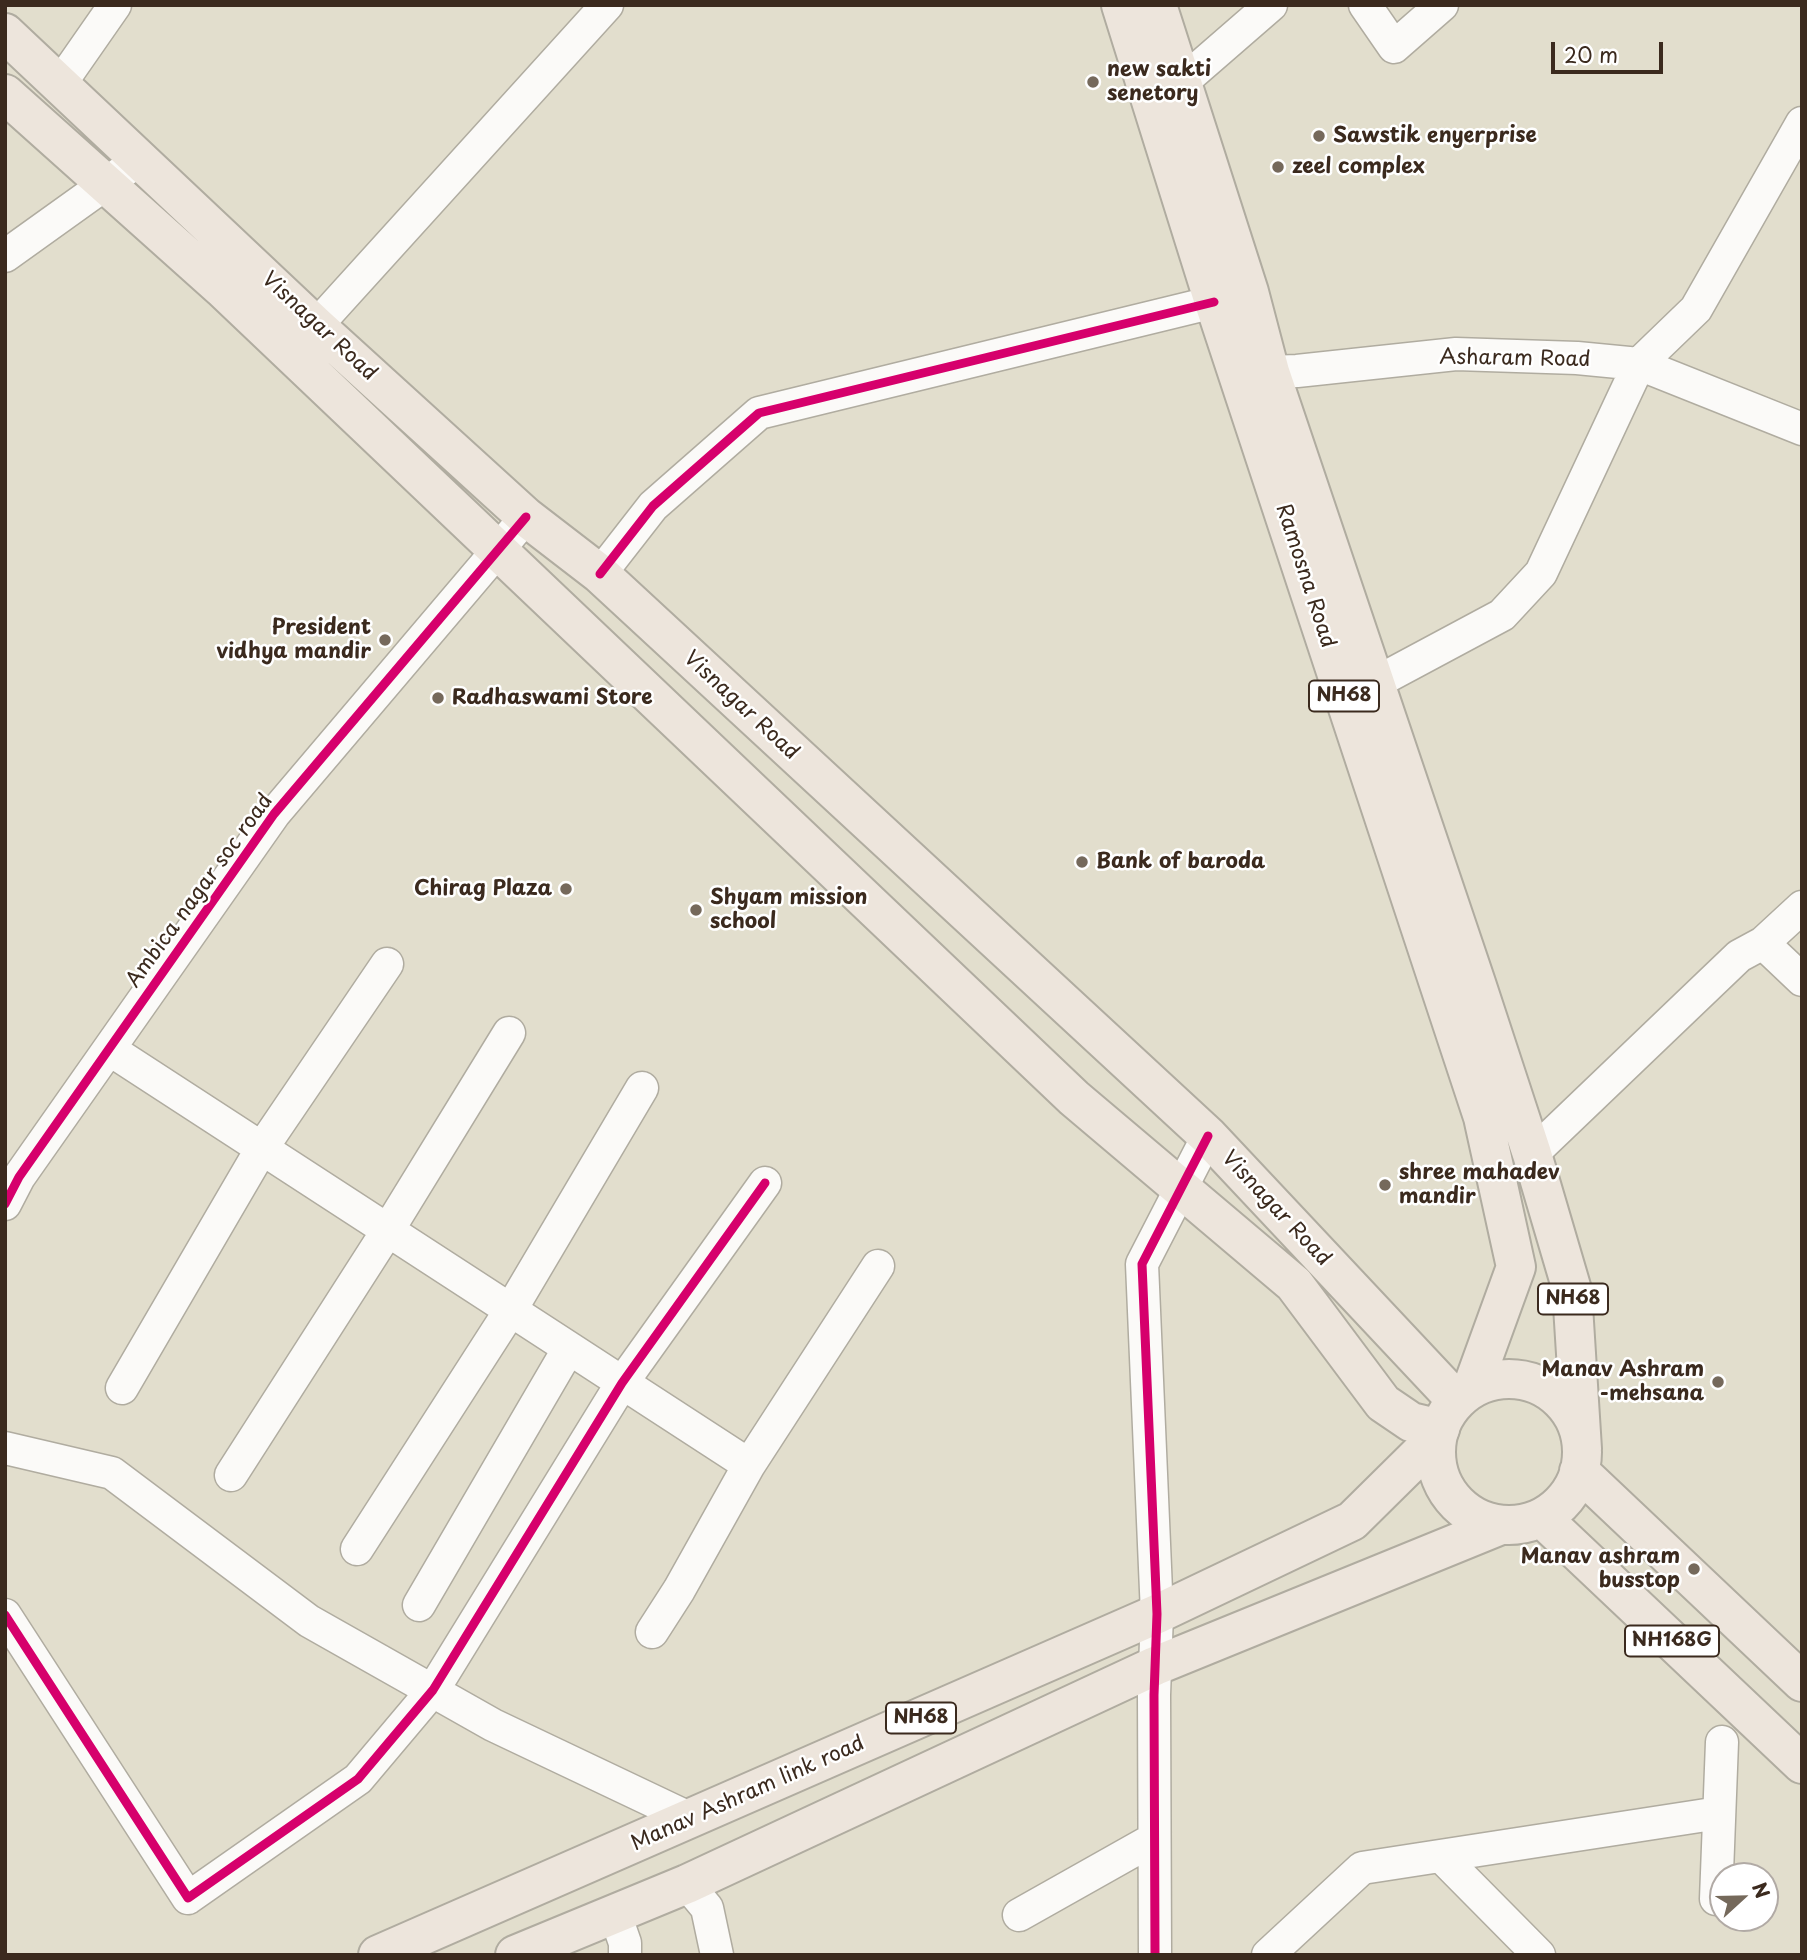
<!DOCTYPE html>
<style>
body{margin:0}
#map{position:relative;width:1807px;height:1960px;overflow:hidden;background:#e2decd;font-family:"Playpen Sans",sans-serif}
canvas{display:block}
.frame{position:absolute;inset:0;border:7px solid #3b2a1e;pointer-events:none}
.north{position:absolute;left:1709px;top:1862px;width:70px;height:70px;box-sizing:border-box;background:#fff;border:2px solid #b1aaa5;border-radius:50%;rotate:68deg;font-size:19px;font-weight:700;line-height:28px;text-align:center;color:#3b2a1e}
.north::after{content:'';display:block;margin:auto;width:24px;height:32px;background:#75695b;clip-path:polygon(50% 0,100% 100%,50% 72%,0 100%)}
.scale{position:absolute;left:1551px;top:42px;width:112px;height:32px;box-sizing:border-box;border:4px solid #3b2a1e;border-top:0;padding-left:9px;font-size:21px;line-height:24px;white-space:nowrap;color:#3b2a1e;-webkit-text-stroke:5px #fff;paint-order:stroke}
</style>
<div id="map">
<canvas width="1807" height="1960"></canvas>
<div class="frame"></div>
<div class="north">N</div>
<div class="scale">20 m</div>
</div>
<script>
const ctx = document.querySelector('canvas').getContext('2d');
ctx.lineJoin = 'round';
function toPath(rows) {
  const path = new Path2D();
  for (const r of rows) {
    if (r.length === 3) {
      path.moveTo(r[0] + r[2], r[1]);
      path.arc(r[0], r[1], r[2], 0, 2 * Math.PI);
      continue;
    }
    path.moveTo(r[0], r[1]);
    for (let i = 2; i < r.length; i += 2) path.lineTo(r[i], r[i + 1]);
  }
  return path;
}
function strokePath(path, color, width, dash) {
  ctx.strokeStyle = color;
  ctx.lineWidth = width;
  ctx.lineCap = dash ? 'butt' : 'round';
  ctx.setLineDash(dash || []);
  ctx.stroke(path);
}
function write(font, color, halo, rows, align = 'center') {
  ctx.font = font + ' "Playpen Sans",sans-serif';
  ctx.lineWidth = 5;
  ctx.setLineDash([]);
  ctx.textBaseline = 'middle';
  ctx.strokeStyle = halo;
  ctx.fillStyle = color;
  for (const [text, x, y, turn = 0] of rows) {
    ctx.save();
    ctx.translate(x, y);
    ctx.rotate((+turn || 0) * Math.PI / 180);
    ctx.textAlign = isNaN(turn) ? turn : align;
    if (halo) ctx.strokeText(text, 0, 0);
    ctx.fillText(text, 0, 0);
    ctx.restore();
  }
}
const street = toPath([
 [1365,5,1394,47,1442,5],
 [60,84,115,5],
 [1180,84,1271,5],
 [5,256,139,160],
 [316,326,607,5],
 [1270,372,1297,371,1456,354,1577,358,1639,364,1696,309,1802,123],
 [600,574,653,506,759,413,1214,302],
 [1375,683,1502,615,1541,573,1639,364,1802,429],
 [1763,943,1802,980],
 [109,1049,749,1465,679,1590,652,1632],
 [1532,1154,1739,956,1763,943,1802,907],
 [5,1204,19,1177,274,814,526,517],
 [122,1388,262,1148,387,964],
 [5,1448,112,1473,309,1621,493,1725,691,1819],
 [749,1465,878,1266],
 [231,1475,388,1230,509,1033],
 [357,1549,510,1311,642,1088],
 [419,1605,569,1348],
 [5,1615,188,1898,358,1779,433,1690,622,1383,765,1183],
 [1441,1856,1539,1955],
 [687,1884,707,1908,717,1955],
 [1716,1899,1722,1742],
 [615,1914,625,1943,625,1955],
 [1019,1915,1154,1839],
 [1155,1955,1154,1695,1157,1614,1142,1264,1208,1136],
 [1268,1955,1362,1868,1719,1813]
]);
const primary = toPath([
 [5,33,316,326,526,517,600,574,1208,1136,1456,1400],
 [5,94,222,288,1074,1098,1294,1284,1383,1403,1411,1422,1440,1429]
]);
const highway = toPath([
 [1121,5,1214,302,1483,1117,1516,1267,1472,1388],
 [1157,5,1249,292,1270,372,1476,983,1532,1154,1572,1290,1582,1449],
 [1509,1452,73],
 [1579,1471,1802,1682],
 [1542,1518,1802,1764],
 [378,1955,1157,1614,1352,1521,1437,1437],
 [515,1955,687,1884,1155,1666,1501,1525]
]);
const cycleway = toPath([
 [600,574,653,506,759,413,1214,302],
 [5,1204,19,1177,274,814,526,517],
 [5,1615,188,1898,358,1779,433,1690,622,1383,765,1183],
 [1155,1955,1154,1695,1157,1614,1142,1264,1208,1136]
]);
const markers = [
 [1093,82,7,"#75695b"],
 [1319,136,7,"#75695b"],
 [1278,167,7,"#75695b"],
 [385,640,7,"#75695b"],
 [438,698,7,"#75695b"],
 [1082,862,7,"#75695b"],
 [566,889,7,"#75695b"],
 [696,910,7,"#75695b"],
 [1385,1185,7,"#75695b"],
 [1718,1382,7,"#75695b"],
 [1694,1569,7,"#75695b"]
];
const shields = [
 [1344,696,70],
 [1573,1299,70],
 [1672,1641,94],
 [921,1718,70]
];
const shieldNames = [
 ["NH68",1344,696],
 ["NH68",1573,1299],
 ["NH168G",1672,1641],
 ["NH68",921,1718]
];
const poiNames = [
 ["new sakti",1107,70],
 ["senetory",1107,94],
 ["Sawstik enyerprise",1333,136],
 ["zeel complex",1292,167],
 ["President",371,628,"right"],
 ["vidhya mandir",371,652,"right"],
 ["Radhaswami Store",452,698],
 ["Bank of baroda",1096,862],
 ["Chirag Plaza",552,889,"right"],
 ["Shyam mission",710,898],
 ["school",710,922],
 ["shree mahadev",1399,1173],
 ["mandir",1399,1197],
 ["Manav Ashram",1704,1370,"right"],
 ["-mehsana",1704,1394,"right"],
 ["Manav ashram",1680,1557,"right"],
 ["busstop",1680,1581,"right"]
];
const streetNames = [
 ["Visnagar Road",319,327,43],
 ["Asharam Road",1515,359,1],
 ["Ramosna Road",1305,576,72],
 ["Visnagar Road",741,706,43],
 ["Ambica nagar soc road",200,891,-54],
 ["Visnagar Road",1276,1209,47],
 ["Manav Ashram link road",748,1794,-24]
];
strokePath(street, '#b0aca0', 35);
strokePath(primary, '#b0aca0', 42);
strokePath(highway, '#b0aca0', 42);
strokePath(street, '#fbfaf8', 32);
strokePath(primary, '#ede5dc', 38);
strokePath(highway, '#ede5dc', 38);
strokePath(cycleway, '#d6006c', 9);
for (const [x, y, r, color] of markers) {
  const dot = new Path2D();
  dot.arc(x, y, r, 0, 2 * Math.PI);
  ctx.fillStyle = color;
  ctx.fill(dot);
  strokePath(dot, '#fff', 2.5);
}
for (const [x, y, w] of shields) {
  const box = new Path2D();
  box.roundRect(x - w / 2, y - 15.5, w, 31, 5);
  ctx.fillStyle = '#fff';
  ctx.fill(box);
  strokePath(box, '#3b2a1e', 2);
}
write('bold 19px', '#3b2a1e', null, shieldNames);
write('bold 21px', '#3b2a1e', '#fff', poiNames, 'left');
write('21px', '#3b2a1e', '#fff', streetNames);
</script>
